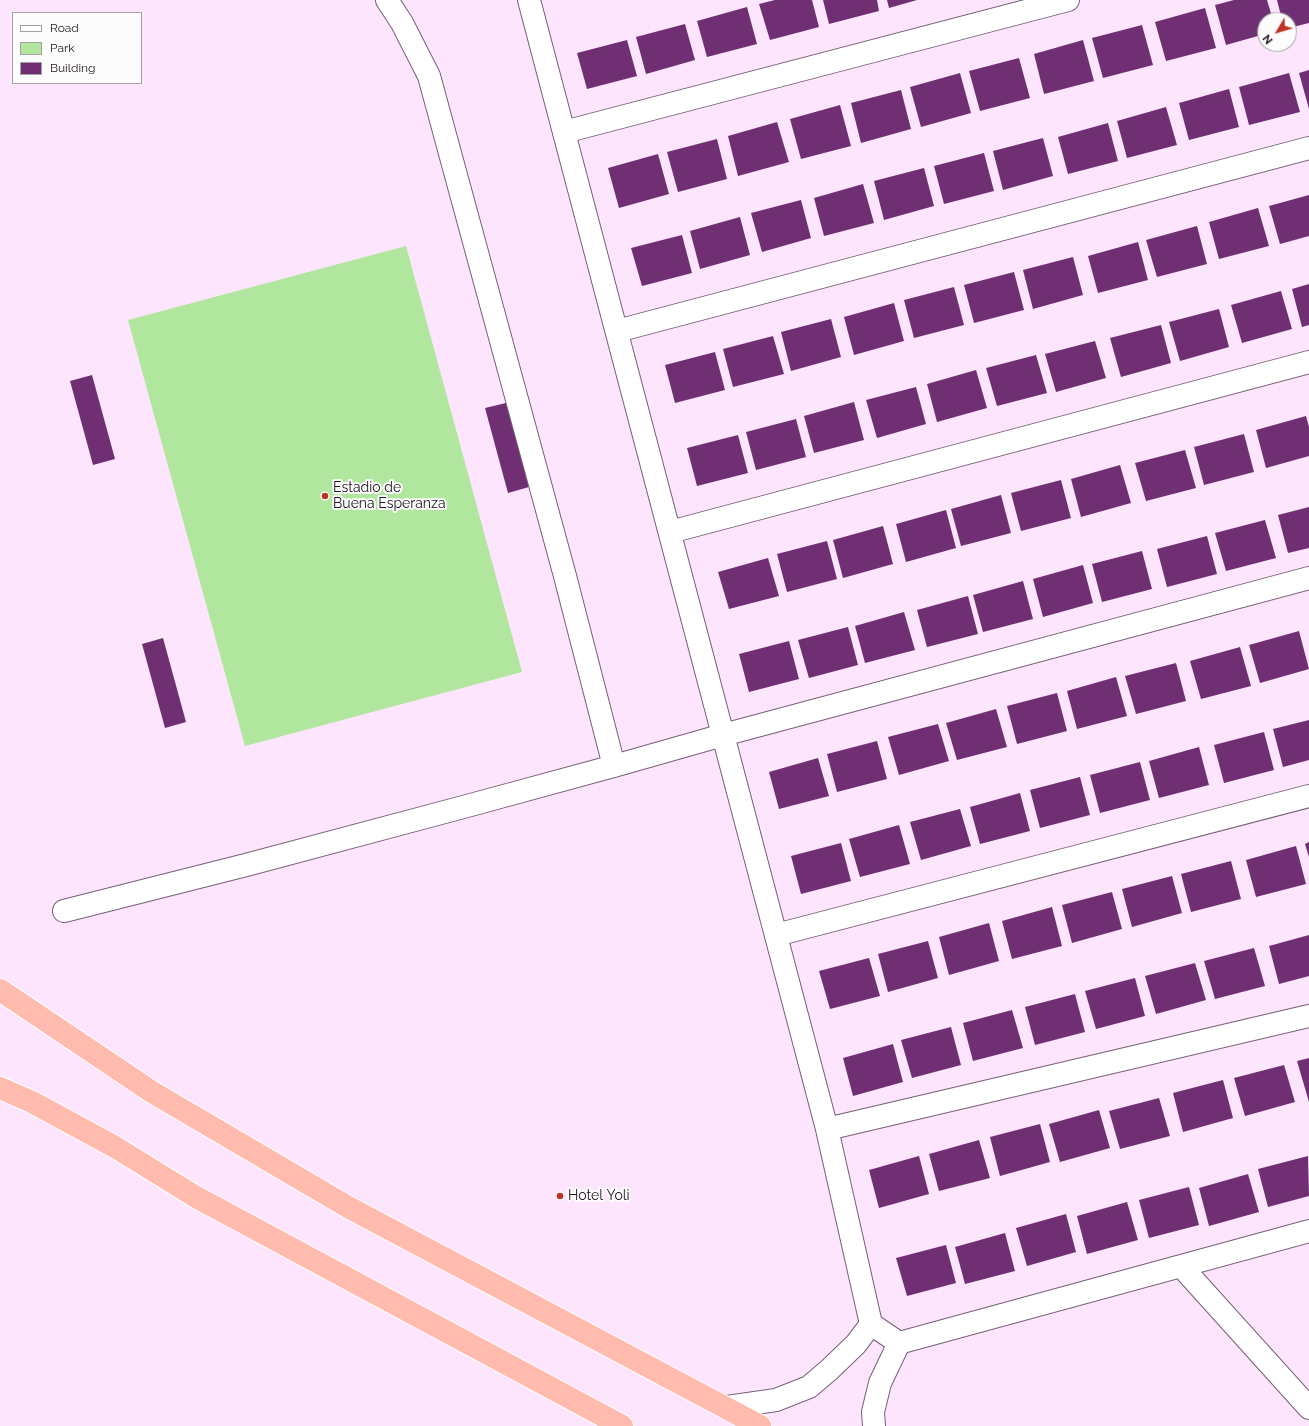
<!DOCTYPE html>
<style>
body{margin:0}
#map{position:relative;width:1309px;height:1426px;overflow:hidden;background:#fde6fd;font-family:Raleway,sans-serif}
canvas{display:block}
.legend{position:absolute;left:12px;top:12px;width:130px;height:72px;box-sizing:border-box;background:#fcfcfc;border:1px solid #a4a0a4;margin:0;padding:5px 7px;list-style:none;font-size:12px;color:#1f151f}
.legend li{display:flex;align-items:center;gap:8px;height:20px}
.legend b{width:20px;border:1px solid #a4a0a4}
.north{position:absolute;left:1257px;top:12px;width:40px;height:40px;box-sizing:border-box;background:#fcfcfc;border:1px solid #a4a0a4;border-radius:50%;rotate:232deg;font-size:11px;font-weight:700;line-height:16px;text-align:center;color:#1f151f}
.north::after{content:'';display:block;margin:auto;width:14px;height:18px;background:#be3123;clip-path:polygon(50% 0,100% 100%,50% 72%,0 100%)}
</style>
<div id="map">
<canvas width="1309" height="1426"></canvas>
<ul class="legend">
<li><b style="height:5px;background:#fff"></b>Road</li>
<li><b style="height:11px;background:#b0e69d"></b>Park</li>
<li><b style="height:11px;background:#6f2f72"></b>Building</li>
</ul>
<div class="north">N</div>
</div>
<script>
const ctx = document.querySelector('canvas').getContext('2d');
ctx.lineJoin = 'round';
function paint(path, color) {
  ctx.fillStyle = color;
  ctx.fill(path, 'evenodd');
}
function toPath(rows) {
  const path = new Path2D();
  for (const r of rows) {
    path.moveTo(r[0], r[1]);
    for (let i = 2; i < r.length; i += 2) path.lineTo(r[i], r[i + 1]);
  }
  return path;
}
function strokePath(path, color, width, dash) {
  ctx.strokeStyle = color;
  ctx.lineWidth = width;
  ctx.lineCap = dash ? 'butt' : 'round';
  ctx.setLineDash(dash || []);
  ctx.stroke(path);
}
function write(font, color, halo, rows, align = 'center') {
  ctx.font = font + ' Raleway,sans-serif';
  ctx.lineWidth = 4;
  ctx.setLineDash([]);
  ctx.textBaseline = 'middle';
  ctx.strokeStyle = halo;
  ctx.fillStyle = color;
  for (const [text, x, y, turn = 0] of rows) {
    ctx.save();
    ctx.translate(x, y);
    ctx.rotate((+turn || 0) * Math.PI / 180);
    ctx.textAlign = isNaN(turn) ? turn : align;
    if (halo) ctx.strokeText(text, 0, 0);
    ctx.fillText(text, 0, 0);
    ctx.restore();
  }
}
const green = toPath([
 [406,246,522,672,245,746,128,320]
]);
const building = toPath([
 [775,0,812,0,819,27,770,40,759,4],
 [823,0,877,0,879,11,829,24],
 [887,0,917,0,889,8],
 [1234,0,1267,0,1273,20,1265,20,1265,34,1226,45,1215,5],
 [1277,0,1309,0,1309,23,1289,28,1289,20,1282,20],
 [747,7,757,44,707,57,697,21],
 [1205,8,1216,48,1166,61,1155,22],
 [685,24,695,60,646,74,636,37],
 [1142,25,1153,65,1103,78,1092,38],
 [627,40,637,76,587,89,577,53],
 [1083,40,1094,81,1044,94,1034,54],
 [1019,58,1030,98,980,111,969,71],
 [1309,70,1309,109,1299,73],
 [960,73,971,113,921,127,910,87],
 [1289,73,1300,112,1249,125,1239,87],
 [1229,89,1239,127,1189,140,1179,103],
 [901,90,911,129,861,143,851,103],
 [840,105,851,146,801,159,790,119],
 [1166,107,1177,145,1127,158,1117,121],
 [777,122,789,162,738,176,728,136],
 [1108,123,1118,161,1068,174,1058,137],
 [1043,138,1053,176,1003,190,993,151],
 [717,139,727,179,678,192,667,152],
 [984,153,994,191,944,204,934,166],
 [658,154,669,194,619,208,608,168],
 [924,168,934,206,884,220,874,181],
 [863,184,874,223,824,236,814,198],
 [1309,195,1309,236,1280,244,1269,206],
 [801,200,811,238,762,252,751,213],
 [1258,208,1269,246,1219,259,1209,222],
 [740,217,750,255,700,269,690,231],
 [1197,226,1207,264,1157,277,1146,240],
 [682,235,692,273,642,286,631,248],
 [1138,242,1148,280,1098,293,1088,256],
 [1073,257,1083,295,1033,309,1023,270],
 [1014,272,1024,310,974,323,964,285],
 [1309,284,1309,325,1302,327,1292,289],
 [954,287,964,325,914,338,904,300],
 [1281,291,1292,329,1242,343,1231,305],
 [894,303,904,341,854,355,844,317],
 [1219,309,1229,347,1180,361,1169,322],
 [831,319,841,357,791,371,781,332],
 [1161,325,1171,363,1121,377,1110,338],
 [773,336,784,374,733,387,723,349],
 [1095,341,1106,378,1056,392,1045,354],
 [715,352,725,390,675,403,665,365],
 [1036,355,1047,393,997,406,986,368],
 [976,370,987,408,937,422,927,384],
 [92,375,115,459,93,465,70,381],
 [916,387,926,424,877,438,866,400],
 [854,402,864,440,814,453,804,416],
 [506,403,529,487,508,493,485,408],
 [1306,416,1309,427,1309,456,1266,468,1256,430],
 [796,419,806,457,756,470,746,432],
 [1244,434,1254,472,1204,485,1194,447],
 [738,435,748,473,697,486,687,448],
 [1185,450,1196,488,1146,501,1135,463],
 [1120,465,1131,503,1081,517,1071,479],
 [1061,480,1071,518,1021,531,1011,493],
 [1001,495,1011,533,961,546,951,509],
 [1309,507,1309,548,1288,553,1278,515],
 [946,510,956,548,906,562,896,524],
 [1265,520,1276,558,1226,571,1215,533],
 [883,526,893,564,843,578,833,540],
 [1207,536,1217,574,1167,587,1157,549],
 [827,541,837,579,787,592,777,554],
 [1142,551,1152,589,1102,602,1092,564],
 [768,558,779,596,729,609,718,572],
 [1083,565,1093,603,1043,617,1033,579],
 [1023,581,1033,619,983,632,973,595],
 [968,596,978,634,927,647,917,610],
 [904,612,915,650,865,663,855,626],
 [848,627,858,665,809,678,798,640],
 [1299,631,1309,669,1260,683,1249,645],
 [163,638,186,722,165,728,142,644],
 [789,641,799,679,749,692,739,654],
 [1240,647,1251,686,1201,699,1190,661],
 [1176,663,1186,701,1136,714,1125,676],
 [1116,677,1127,716,1077,729,1067,691],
 [1057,693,1067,731,1017,744,1007,706],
 [996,709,1007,747,957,760,946,723],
 [1309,720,1309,760,1283,767,1273,729],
 [938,724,949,761,899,775,888,737],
 [1264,732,1274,770,1224,783,1214,745],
 [877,741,887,779,837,792,827,754],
 [1199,747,1209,785,1159,798,1149,761],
 [818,758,829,796,779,809,769,772],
 [1140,762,1150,800,1100,813,1090,775],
 [1080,777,1090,815,1040,828,1030,790],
 [1020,793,1030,831,980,844,970,807],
 [960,809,971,846,921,860,910,822],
 [899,825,910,864,860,877,849,839],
 [1309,842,1309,857,1305,844],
 [841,843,851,881,801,894,791,856],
 [1296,846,1306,884,1256,897,1246,860],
 [1231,861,1241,899,1191,912,1181,874],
 [1172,876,1182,913,1132,927,1122,889],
 [1112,892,1122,929,1072,943,1062,905],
 [1052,907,1062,946,1012,959,1002,921],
 [989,923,999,961,949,975,939,937],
 [1309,935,1309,976,1279,984,1269,946],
 [928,941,938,978,888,992,878,954],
 [1254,948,1265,986,1215,999,1204,961],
 [869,958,880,996,830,1009,819,971],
 [1195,963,1206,1000,1156,1014,1145,976],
 [1135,978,1145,1016,1096,1029,1085,991],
 [1075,994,1085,1032,1035,1045,1025,1007],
 [1012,1010,1023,1048,973,1061,963,1023],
 [951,1027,961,1065,912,1078,901,1040],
 [893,1044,903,1082,853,1096,843,1058],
 [1309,1058,1309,1102,1297,1061],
 [1284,1065,1295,1102,1245,1116,1234,1078],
 [1223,1080,1233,1118,1183,1132,1173,1093],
 [1159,1098,1170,1136,1120,1149,1109,1111],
 [1099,1110,1110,1148,1060,1162,1049,1124],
 [1040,1124,1050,1162,1000,1176,990,1137],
 [979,1140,990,1178,939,1191,929,1154],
 [919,1156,929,1194,879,1208,869,1170],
 [1308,1156,1309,1196,1268,1207,1258,1169],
 [1248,1174,1259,1212,1209,1226,1199,1188],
 [1189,1187,1199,1225,1149,1238,1139,1200],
 [1127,1202,1138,1240,1087,1254,1077,1216],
 [1066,1214,1076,1252,1027,1266,1016,1228],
 [1005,1233,1015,1271,965,1284,955,1247],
 [946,1245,956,1283,907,1296,896,1258]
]);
const minor = toPath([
 [387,0,402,23,429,76,565,576,614,766],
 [564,132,1068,0],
 [617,331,1309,148],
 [670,532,1309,362],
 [64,911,246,865,467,806,614,766,723,735,1309,578],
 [776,935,1309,796],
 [1181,1266,1309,1408],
 [899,1343,1309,1231]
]);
const tertiary = toPath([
 [529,0,827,1129,871,1324,899,1343,880,1383,873,1412,874,1426],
 [827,1129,1309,1016],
 [727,1407,776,1400,809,1387,829,1370,856,1344,871,1324]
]);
const trunk = toPath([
 [0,990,152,1092,348,1207,760,1426],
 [0,1088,32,1102,115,1147,196,1197,622,1426]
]);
const markers = [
 [325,496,4,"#be3123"],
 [560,1196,4,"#be3123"]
];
const poiNames = [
 ["Estadio de",333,488],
 ["Buena Esperanza",333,504],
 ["Hotel Yoli",568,1196]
];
paint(green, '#b0e69d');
paint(building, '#6f2f72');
strokePath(minor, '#775f77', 24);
strokePath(tertiary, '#775f77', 24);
strokePath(trunk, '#fff', 24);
strokePath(minor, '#fff', 22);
strokePath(tertiary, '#fff', 22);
strokePath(trunk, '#febbae', 22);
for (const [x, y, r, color] of markers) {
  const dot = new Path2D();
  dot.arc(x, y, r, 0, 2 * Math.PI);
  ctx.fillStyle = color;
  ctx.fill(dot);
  strokePath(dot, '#fcfcfc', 1.5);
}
write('14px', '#1f151f', '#fcfcfc', poiNames, 'left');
</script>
